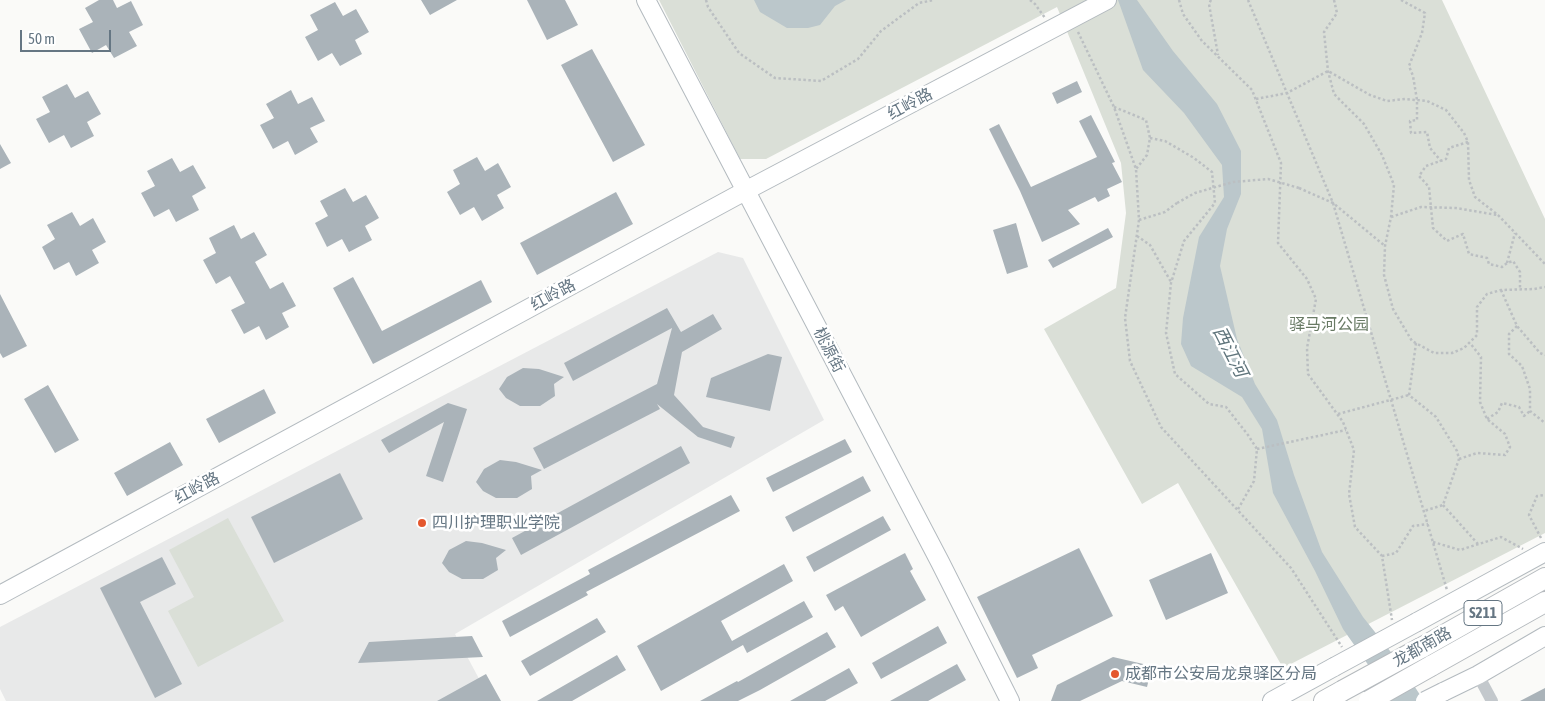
<!DOCTYPE html>
<meta charset="utf-8">
<style>
body{margin:0}
#map{position:relative;width:1545px;height:701px;overflow:hidden;background:#fafaf8;font-family:"Asap Condensed",sans-serif}
canvas{display:block}
.scale{position:absolute;left:20px;top:30px;width:91px;height:22px;box-sizing:border-box;border:2px solid #657683;border-top:0;padding-left:6px;font-size:15px;line-height:18px;white-space:nowrap;color:#657683;-webkit-text-stroke:4px #fff;paint-order:stroke}
</style>
<div id="map">
<canvas width="1545" height="701"></canvas>
<div class="scale">50 m</div>
</div>
<script>
const ctx = document.querySelector('canvas').getContext('2d');
ctx.lineJoin = 'round';
function paint(path, color) {
  ctx.fillStyle = color;
  ctx.fill(path, 'evenodd');
}
function toPath(rows) {
  const path = new Path2D();
  for (const r of rows) {
    path.moveTo(r[0], r[1]);
    for (let i = 2; i < r.length; i += 2) path.lineTo(r[i], r[i + 1]);
  }
  return path;
}
function strokePath(path, color, width, dash) {
  ctx.strokeStyle = color;
  ctx.lineWidth = width;
  ctx.lineCap = dash ? 'butt' : 'round';
  ctx.setLineDash(dash || []);
  ctx.stroke(path);
}
function write(font, color, halo, rows, align = 'center') {
  ctx.font = font + ' "Asap Condensed","Noto Sans SC",sans-serif';
  ctx.lineWidth = 5;
  ctx.setLineDash([]);
  ctx.textBaseline = 'middle';
  ctx.strokeStyle = halo;
  ctx.fillStyle = color;
  for (const [text, x, y, turn = 0] of rows) {
    ctx.save();
    ctx.translate(x, y);
    ctx.rotate((+turn || 0) * Math.PI / 180);
    ctx.textAlign = isNaN(turn) ? turn : align;
    if (halo) ctx.strokeText(text, 0, 0);
    ctx.fillText(text, 0, 0);
    ctx.restore();
  }
}
const built = toPath([
 [718,252,743,258,824,420,455,634,491,701,6,701,0,689,0,627]
]);
const green = toPath([
 [659,0,1442,0,1545,219,1545,533,1283,668,1178,483,1142,504,1044,329,1116,288,1126,213,1121,163,1057,7,766,159,740,159],
 [228,518,284,621,198,667,168,611,194,597,169,550]
]);
const water = toPath([
 [754,0,846,0,835,6,820,25,808,28,787,28,760,12],
 [1118,0,1137,0,1173,51,1217,104,1241,151,1241,194,1227,229,1220,266,1237,339,1255,384,1277,420,1294,475,1322,552,1363,617,1398,661,1424,701,1390,701,1376,676,1343,629,1315,571,1273,493,1262,429,1242,397,1191,366,1181,344,1183,318,1199,237,1224,197,1222,165,1184,113,1143,70]
]);
const building = toPath([
 [99,0,113,0,117,8,131,1,143,25,129,32,137,46,114,58,106,45,92,53,79,29,93,22,85,8],
 [421,0,457,0,430,15],
 [527,0,565,0,578,25,547,40],
 [335,2,343,16,356,9,369,32,355,40,362,54,340,66,332,53,318,61,305,37,318,30,310,15],
 [592,49,645,145,613,162,561,65],
 [1077,81,1082,92,1057,104,1052,93],
 [67,84,75,98,88,91,101,114,87,122,94,136,71,148,64,135,49,143,36,119,50,112,42,97],
 [291,90,298,104,312,97,325,121,310,128,318,142,295,155,288,141,273,149,260,125,274,118,266,104],
 [1091,115,1115,162,1112,163,1122,182,1107,189,1110,196,1098,202,1095,197,1068,210,1080,224,1042,242,1020,191,989,129,999,124,1031,187,1097,157,1079,121],
 [0,144,11,163,0,169],
 [477,157,485,171,498,163,511,187,497,195,504,208,482,221,474,207,460,215,447,192,460,184,453,170],
 [172,158,180,172,193,165,206,188,192,196,199,210,176,222,169,209,154,217,141,193,155,186,147,171],
 [345,188,353,202,366,195,379,218,365,226,372,240,349,252,342,239,327,247,315,223,328,216,320,201],
 [616,192,633,224,537,275,520,243],
 [72,212,80,226,93,218,106,242,92,250,99,263,76,276,69,262,54,270,42,247,55,239,47,225],
 [1016,223,1028,267,1007,274,993,230],
 [234,225,241,239,254,232,267,255,255,262,270,289,283,282,296,306,282,313,289,327,266,340,259,326,244,334,231,310,245,303,230,276,216,284,203,260,216,253,209,238],
 [1108,228,1113,237,1053,268,1048,260],
 [353,277,382,331,481,280,492,302,373,364,333,288],
 [0,294,27,346,3,358,0,353],
 [667,308,681,332,713,314,722,329,682,352,674,395,703,427,735,437,731,448,698,437,657,404,660,409,544,469,533,448,657,384,672,328,573,381,564,363],
 [768,354,782,357,770,411,706,397,711,378],
 [523,368,539,369,564,377,554,384,555,396,540,406,520,406,506,398,499,389,507,377],
 [48,385,79,440,55,453,24,399],
 [264,389,276,413,219,443,206,419],
 [448,403,467,409,443,482,426,476,444,422,389,453,381,440],
 [845,439,852,452,773,492,766,478],
 [170,442,183,465,127,496,114,473],
 [681,446,690,463,521,555,512,538],
 [500,460,516,462,542,470,531,476,532,489,517,498,496,498,483,491,476,482,484,469],
 [340,473,363,519,274,563,251,517],
 [863,476,871,491,793,532,785,517],
 [731,495,740,511,586,592,588,595,510,637,502,621,590,574,588,570],
 [883,516,891,530,814,572,806,557],
 [466,541,482,543,506,550,496,558,498,570,483,579,462,579,449,572,442,563,449,550],
 [1079,548,1113,616,1032,655,1038,668,1017,678,977,597],
 [905,553,913,569,910,571,926,600,861,637,843,606,835,611,826,595],
 [1211,553,1228,593,1166,620,1149,580],
 [162,557,176,584,140,602,182,684,155,698,100,588],
 [784,564,793,581,721,621,732,641,804,601,813,617,747,653,743,645,661,691,637,646],
 [597,618,606,632,530,676,521,661],
 [938,626,947,643,881,679,872,663],
 [827,632,836,647,760,690,738,701,700,701,737,681,738,682],
 [472,636,483,657,358,663,369,642],
 [617,655,626,670,572,701,537,701],
 [1113,657,1152,666,1147,687,1122,681,1080,701,1051,701,1057,685],
 [957,664,966,680,928,701,890,701],
 [849,668,858,683,825,701,790,701],
 [486,674,501,701,437,701],
 [1545,688,1545,701,1520,701]
]);
const path = toPath([
 [706,0,708,7,739,53,775,78,821,81,858,59,881,31,919,3,934,0],
 [1030,0,1035,4,1045,18],
 [1179,0,1183,14,1202,41,1252,90,1281,163,1278,243,1307,279,1316,299,1307,348,1308,374,1343,422,1354,450,1349,494,1355,527,1382,556,1392,620],
 [1211,0,1209,4,1218,55],
 [1248,0,1333,203,1447,590],
 [1334,0,1337,13,1324,32,1328,71,1334,94,1364,124,1382,155,1394,185,1391,217,1385,246,1384,275,1393,309,1412,341,1434,353,1452,353,1464,348,1477,335,1477,307,1487,294,1501,290,1534,289,1545,287],
 [1401,0,1425,13,1422,33,1409,66,1413,76,1417,100,1417,120,1410,121,1411,133,1427,132,1430,148,1441,161],
 [1078,32,1114,107,1136,169,1139,220,1125,318,1130,361,1161,427,1291,568,1342,647],
 [1256,99,1287,93,1328,71,1370,95,1387,101,1405,99,1427,101,1446,110,1464,133,1468,142,1469,180,1475,197,1498,215,1545,264],
 [1114,107,1146,120,1150,138,1147,155,1136,169],
 [1150,138,1165,141,1194,158,1212,172,1215,203,1184,241,1171,283,1166,333,1175,374,1209,404,1226,407,1248,435,1257,449,1254,481,1237,511],
 [1468,142,1449,148,1446,159,1426,166,1419,176,1429,187,1433,228,1447,241,1463,234,1469,254,1487,258,1489,264,1502,267,1507,263,1513,261,1520,272,1520,290],
 [1299,188,1333,203,1385,246],
 [1391,217,1421,207,1456,208,1497,215],
 [1139,220,1165,212,1177,203],
 [1137,236,1150,245,1171,282],
 [1507,263,1515,233],
 [1501,290,1517,326,1540,353,1545,355],
 [1517,326,1509,334,1509,354,1522,366,1530,389,1530,411,1545,423],
 [1416,343,1409,395,1436,417,1457,451,1459,459,1443,505,1424,511],
 [1338,414,1409,395],
 [1487,419,1498,412,1502,403,1519,407,1524,416,1530,411],
 [1257,449,1346,430],
 [1459,459,1477,453,1505,455,1510,447,1505,434,1487,419,1480,402,1481,357,1470,343],
 [1443,505,1478,544],
 [1541,538,1529,515,1537,496,1545,495],
 [1433,542,1460,550,1501,537,1523,549],
 [1382,556,1396,553,1413,526,1428,524]
]);
const street = toPath([
 [1478,675,1492,701]
]);
const secondary = toPath([
 [646,0,940,562,1010,701],
 [0,595,747,190,1107,0],
 [1417,622,1545,552],
 [1443,692,1478,675,1545,636],
 [1272,701,1334,667]
]);
const primary = toPath([
 [1421,648,1545,578],
 [1431,666,1545,602],
 [1324,701,1342,691]
]);
const pathBridge = toPath([
 [1177,203,1195,193,1233,182,1268,179,1299,188]
]);
const secondaryBridge = toPath([
 [1334,667,1417,622],
 [1425,701,1443,692]
]);
const primaryBridge = toPath([
 [1342,691,1421,648],
 [1369,701,1431,666]
]);
const markers = [
 [422,523,5,"#e4572e"],
 [1115,674,5,"#e4572e"]
];
const shields = [
 [1483,613,38]
];
const shieldNames = [
 ["S211",1483,613]
];
const streetNames = [
 ["红岭路",910,104,-28],
 ["红岭路",553,295,-28],
 ["桃源街",829,350,63],
 ["红岭路",197,488,-28],
 ["龙都南路",1422,647,-29]
];
const parkNames = [
 ["驿马河公园",1329,325]
];
const poiNames = [
 ["四川护理职业学院",432,523],
 ["成都市公安局龙泉驿区分局",1125,674]
];
const waterNames = [
 ["西江河",1230,352,63]
];
paint(built, '#e8e9e9');
paint(green, '#dadfd7');
paint(water, '#bbc7cb');
paint(building, '#aab3b9');
strokePath(secondary, '#b3babf', 20);
strokePath(primary, '#b5babe', 22);
strokePath(path, '#bbbfc2', 2.5, [2.5, 2.5]);
strokePath(street, '#c3c8cc', 12);
strokePath(secondary, '#fff', 18);
strokePath(primary, '#fff', 20);
strokePath(secondaryBridge, '#b3babf', 20, []);
strokePath(primaryBridge, '#b5babe', 22, []);
strokePath(pathBridge, '#bbbfc2', 2.5, [2.5, 2.5]);
strokePath(secondaryBridge, '#fff', 18);
strokePath(primaryBridge, '#fff', 20);
for (const [x, y, r, color] of markers) {
  const dot = new Path2D();
  dot.arc(x, y, r, 0, 2 * Math.PI);
  ctx.fillStyle = color;
  ctx.fill(dot);
  strokePath(dot, '#fff', 2);
}
for (const [x, y, w] of shields) {
  const box = new Path2D();
  box.roundRect(x - w / 2, y - 12.5, w, 25, 4);
  ctx.fillStyle = '#fff';
  ctx.fill(box);
  strokePath(box, '#657683', 1);
}
write('bold 15px', '#657683', null, shieldNames);
write('16px', '#657683', '#fff', streetNames);
write('16px', '#687a64', '#fff', parkNames);
write('16px', '#657683', '#fff', poiNames, 'left');
write('italic 18px', '#60757c', '#fff', waterNames);
</script>
